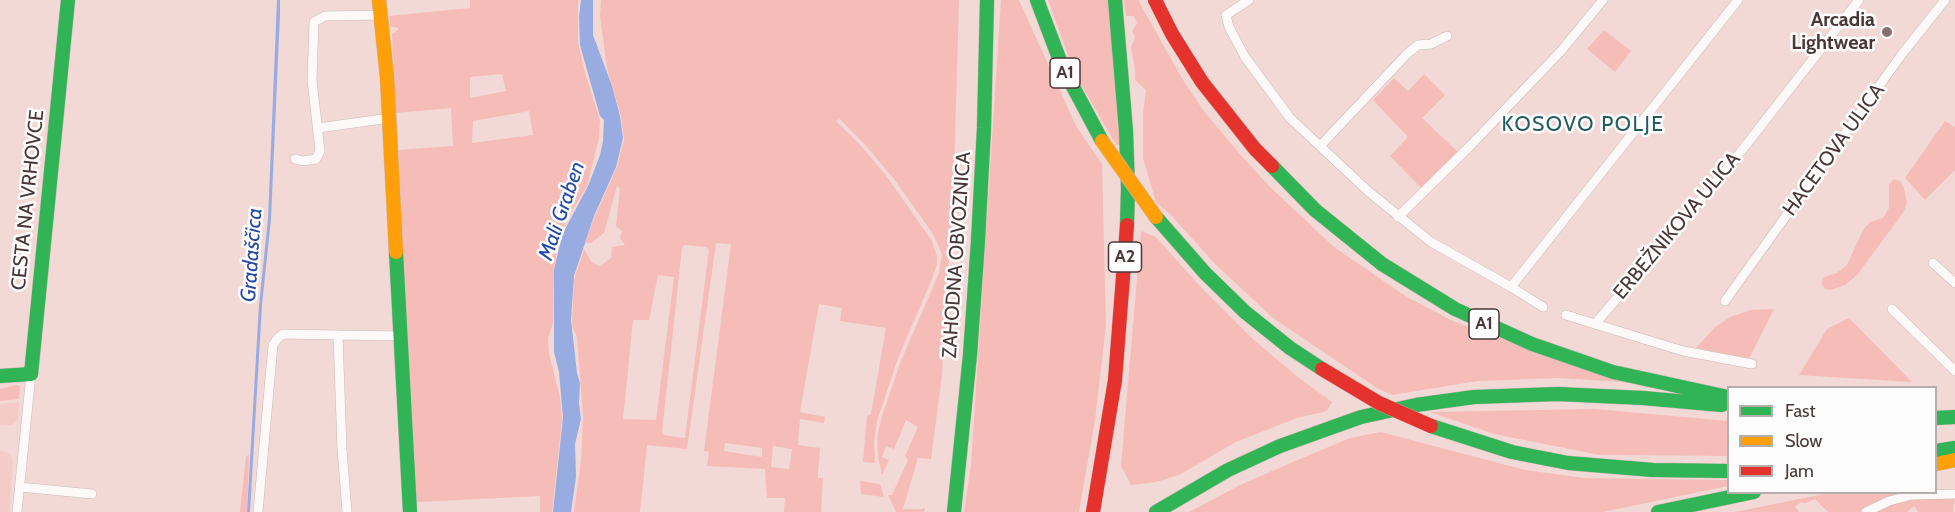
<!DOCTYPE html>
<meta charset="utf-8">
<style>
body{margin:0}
#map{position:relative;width:1955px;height:512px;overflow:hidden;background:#f2d9d6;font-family:Cabin,sans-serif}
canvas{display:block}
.legend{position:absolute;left:1727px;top:386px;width:210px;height:108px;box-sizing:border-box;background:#fdfdfd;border:2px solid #b5aead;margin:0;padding:8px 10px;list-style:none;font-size:18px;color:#4a3736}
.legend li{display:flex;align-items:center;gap:12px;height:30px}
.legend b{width:30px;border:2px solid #b5aead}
</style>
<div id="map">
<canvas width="1955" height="512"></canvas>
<ul class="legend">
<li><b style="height:8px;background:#30b455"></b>Fast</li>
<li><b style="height:8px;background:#ff9f0a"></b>Slow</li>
<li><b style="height:8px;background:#e5322d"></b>Jam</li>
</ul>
</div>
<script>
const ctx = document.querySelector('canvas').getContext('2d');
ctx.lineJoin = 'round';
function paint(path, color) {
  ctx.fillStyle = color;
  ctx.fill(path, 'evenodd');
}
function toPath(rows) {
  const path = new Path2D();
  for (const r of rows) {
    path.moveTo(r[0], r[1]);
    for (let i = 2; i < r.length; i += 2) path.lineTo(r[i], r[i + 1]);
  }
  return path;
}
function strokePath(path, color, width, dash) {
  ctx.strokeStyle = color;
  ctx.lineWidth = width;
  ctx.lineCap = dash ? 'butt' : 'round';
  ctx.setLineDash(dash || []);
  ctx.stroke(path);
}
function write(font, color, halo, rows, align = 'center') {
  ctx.font = font + ' Cabin,sans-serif';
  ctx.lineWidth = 5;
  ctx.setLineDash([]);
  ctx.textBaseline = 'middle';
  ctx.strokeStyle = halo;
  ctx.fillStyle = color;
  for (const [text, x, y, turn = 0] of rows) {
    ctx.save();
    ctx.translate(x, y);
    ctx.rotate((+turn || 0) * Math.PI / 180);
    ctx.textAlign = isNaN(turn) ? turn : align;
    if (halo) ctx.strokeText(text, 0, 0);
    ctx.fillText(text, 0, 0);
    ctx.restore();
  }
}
const built = toPath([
 [19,402,18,419,11,425,0,425,0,404],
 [0,450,10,454,13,461,9,512,0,512]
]);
const green = toPath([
 [470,0,578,0,578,43,586,76,600,120,599,138,587,186,571,212,560,234,554,268,553,323,548,338,549,354,560,397,562,420,552,512,540,512,540,496,417,502,398,150,453,146,451,108,396,113,392,34,398,30,398,28,390,26,389,16,470,8],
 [502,74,506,91,470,98,470,77],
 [529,111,533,135,472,143,473,121],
 [601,0,959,0,954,173,942,375,931,459,918,458,903,509,922,509,925,507,924,512,896,512,888,495,892,495,908,460,905,456,918,427,906,420,894,449,886,446,882,457,889,460,882,475,878,457,877,437,882,416,901,361,939,273,942,254,933,234,894,179,868,148,840,119,836,121,862,147,885,174,932,241,937,256,937,264,932,279,898,358,877,421,874,442,875,463,863,462,867,416,871,414,886,328,840,321,842,308,819,304,800,412,825,417,824,423,800,419,798,445,820,448,818,474,818,478,823,478,821,512,784,512,785,498,767,498,765,469,707,466,709,452,704,451,731,244,716,243,687,449,647,445,640,512,574,512,581,461,583,415,577,337,572,326,574,280,584,249,592,263,600,266,611,258,612,247,625,245,620,238,622,231,616,226,620,189,617,186,604,233,591,243,585,243,595,216,617,167,624,139,621,116,607,68,600,16],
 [685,245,705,247,709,249,685,438,664,435,662,432,682,248],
 [658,275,674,277,656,420,623,419,633,320,649,320],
 [725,443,762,448,762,457,724,451],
 [773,446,792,449,789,469,771,467],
 [1001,0,1019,0,1076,126,1102,164,1106,325,1095,420,1079,512,964,512,971,465],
 [1048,0,1108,0,1121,144,1117,145,1111,136,1075,74],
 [1124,0,1138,0,1183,80,1203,110,1238,152,1269,186,1334,247,1407,297,1453,321,1622,382,1558,378,1478,381,1392,395,1377,388,1273,318,1216,265,1170,214,1156,202,1143,158,1143,114,1146,90,1135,80,1135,69,1131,47,1135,38,1132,31,1137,23,1134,16,1126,16],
 [1604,30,1631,51,1615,72,1587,49],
 [1424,74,1445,95,1422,118,1458,152,1421,188,1390,156,1408,137,1373,100,1394,78,1408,91],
 [1945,121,1955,127,1955,170,1925,200,1905,178],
 [1894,179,1900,181,1904,188,1907,203,1903,213,1857,275,1845,285,1831,290,1825,289,1821,284,1824,277,1837,273,1847,265,1863,230,1870,222,1883,218,1889,208,1889,185],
 [1141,231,1156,237,1197,283,1254,340,1299,378,1332,402,1327,411,1297,418,1236,442,1179,475,1156,482,1131,485,1121,466],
 [1774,309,1750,357,1746,358,1696,348,1714,328,1730,317,1751,310],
 [1849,318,1912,382,1799,375,1827,329],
 [16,385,20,386,19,399,0,401,0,389],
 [1595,409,1728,421,1728,456,1600,455,1494,434,1430,412],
 [1381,432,1525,470,1584,478,1728,480,1728,486,1603,512,1189,512,1242,484,1300,459,1350,438],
 [249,455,247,512,240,512,246,456],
 [860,481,880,484,884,497,861,494],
 [1829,493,1905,493,1884,498,1864,512,1828,512,1815,499,1805,503,1801,502,1795,507,1799,512,1735,512],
 [1955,497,1953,512,1918,512,1914,506,1907,512,1876,512,1894,503,1914,499]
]);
const water = toPath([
 [277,0,280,0,280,14,271,219,262,305,250,512,247,512,259,305,268,219],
 [581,0,593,0,593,35,612,86,620,116,623,138,616,167,594,216,574,276,571,320,577,373,580,383,579,403,581,419,575,444,576,477,571,512,553,512,563,417,559,372,554,352,554,270,562,235,588,186,600,155,603,141,604,120,600,116,580,45,579,17]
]);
const street = toPath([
 [1249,0,1226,15,1229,27,1245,57,1290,118,1369,192,1431,242,1511,287],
 [318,128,390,118],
 [1320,146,1407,54,1418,45,1431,44,1447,36],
 [295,159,303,161,316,159,320,151,312,80,314,22,325,16,381,15],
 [1398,217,1472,144,1561,51,1603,0],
 [1933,263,1955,283],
 [1725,301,1902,54,1945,0],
 [1543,307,1511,287,1738,0],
 [1892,309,1955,371],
 [1566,315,1595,324],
 [1752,364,1683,351,1595,324,1732,163,1859,0],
 [20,487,92,494],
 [17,512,31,374],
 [258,512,273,345,277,339,283,334,338,335],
 [347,512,342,449,338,335,401,336],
 [1866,512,1889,501,1912,495,1955,494]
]);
const fast = toPath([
 [1037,0,1062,66,1102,141],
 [1115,0,1126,131,1128,188,1127,225],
 [1272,166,1315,210,1382,264,1455,309,1532,344,1613,372,1728,397],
 [1156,217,1205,273,1245,312,1290,348,1322,369],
 [396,252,410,512],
 [0,376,31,374,68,0],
 [1936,418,1955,417],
 [1431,426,1512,452,1568,463,1653,470,1728,471],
 [1936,451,1955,448],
 [954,512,970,355,978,241,984,128,987,0],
 [1156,512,1228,470,1280,446,1361,417,1416,405,1474,397,1558,394,1643,398,1722,405],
 [1658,512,1754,492]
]);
const slow = toPath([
 [379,0,387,77,396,252],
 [1936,464,1955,460]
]);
const jam = toPath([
 [1155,0,1172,34,1202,82,1255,149,1272,166],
 [1093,512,1115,380,1127,225]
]);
const slowBridge = toPath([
 [1102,141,1156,217]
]);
const jamBridge = toPath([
 [1322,369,1379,403,1431,426]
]);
const markers = [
 [1887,32,6,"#85706e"]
];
const shields = [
 [1065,73,30],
 [1125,257,33],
 [1484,324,30]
];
const shieldNames = [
 ["A1",1065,73],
 ["A2",1125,257],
 ["A1",1484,324]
];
const poiNames = [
 ["Arcadia",1875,20],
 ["Lightwear",1875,43]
];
const streetNames = [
 ["HACETOVA ULICA",1834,150,-54],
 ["CESTA NA VRHOVCE",28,200,-84],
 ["ERBEŽNIKOVA ULICA",1677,226,-50],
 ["ZAHODNA OBVOZNICA",957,255,-86]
];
const neighbourhoodNames = [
 ["KOSOVO POLJE",1583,125]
];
const waterNames = [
 ["Mali Graben",562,211,-71],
 ["Gradaščica",252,255,-86]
];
paint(built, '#f4cbc7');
paint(green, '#f6bcb8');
paint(water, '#98ace2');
strokePath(street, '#ccb9b7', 10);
strokePath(fast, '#ccb9b7', 15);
strokePath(slow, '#ccb9b7', 15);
strokePath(jam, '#ccb9b7', 15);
strokePath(street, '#fdf9f9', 9);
strokePath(fast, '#30b455', 14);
strokePath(slow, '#ff9f0a', 14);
strokePath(jam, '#e5322d', 14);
strokePath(slowBridge, '#ccb9b7', 15, []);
strokePath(jamBridge, '#ccb9b7', 15, []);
strokePath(slowBridge, '#ff9f0a', 14);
strokePath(jamBridge, '#e5322d', 14);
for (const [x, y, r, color] of markers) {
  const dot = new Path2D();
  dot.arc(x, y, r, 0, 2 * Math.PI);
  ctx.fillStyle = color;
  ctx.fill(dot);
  strokePath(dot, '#fdfdfd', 2);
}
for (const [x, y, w] of shields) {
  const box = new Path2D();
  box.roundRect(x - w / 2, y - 15, w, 30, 4.5);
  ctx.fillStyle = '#fdfdfd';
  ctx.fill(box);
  strokePath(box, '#4a3736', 1.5);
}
write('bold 18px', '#4a3736', null, shieldNames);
write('bold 20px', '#4a3736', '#fdfdfd', poiNames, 'right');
write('20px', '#4a3736', '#fdfdfd', streetNames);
ctx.letterSpacing = '1.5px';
write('21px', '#225d62', '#fdfdfd', neighbourhoodNames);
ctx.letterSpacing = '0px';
write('italic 21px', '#234aa6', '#fdfdfd', waterNames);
</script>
